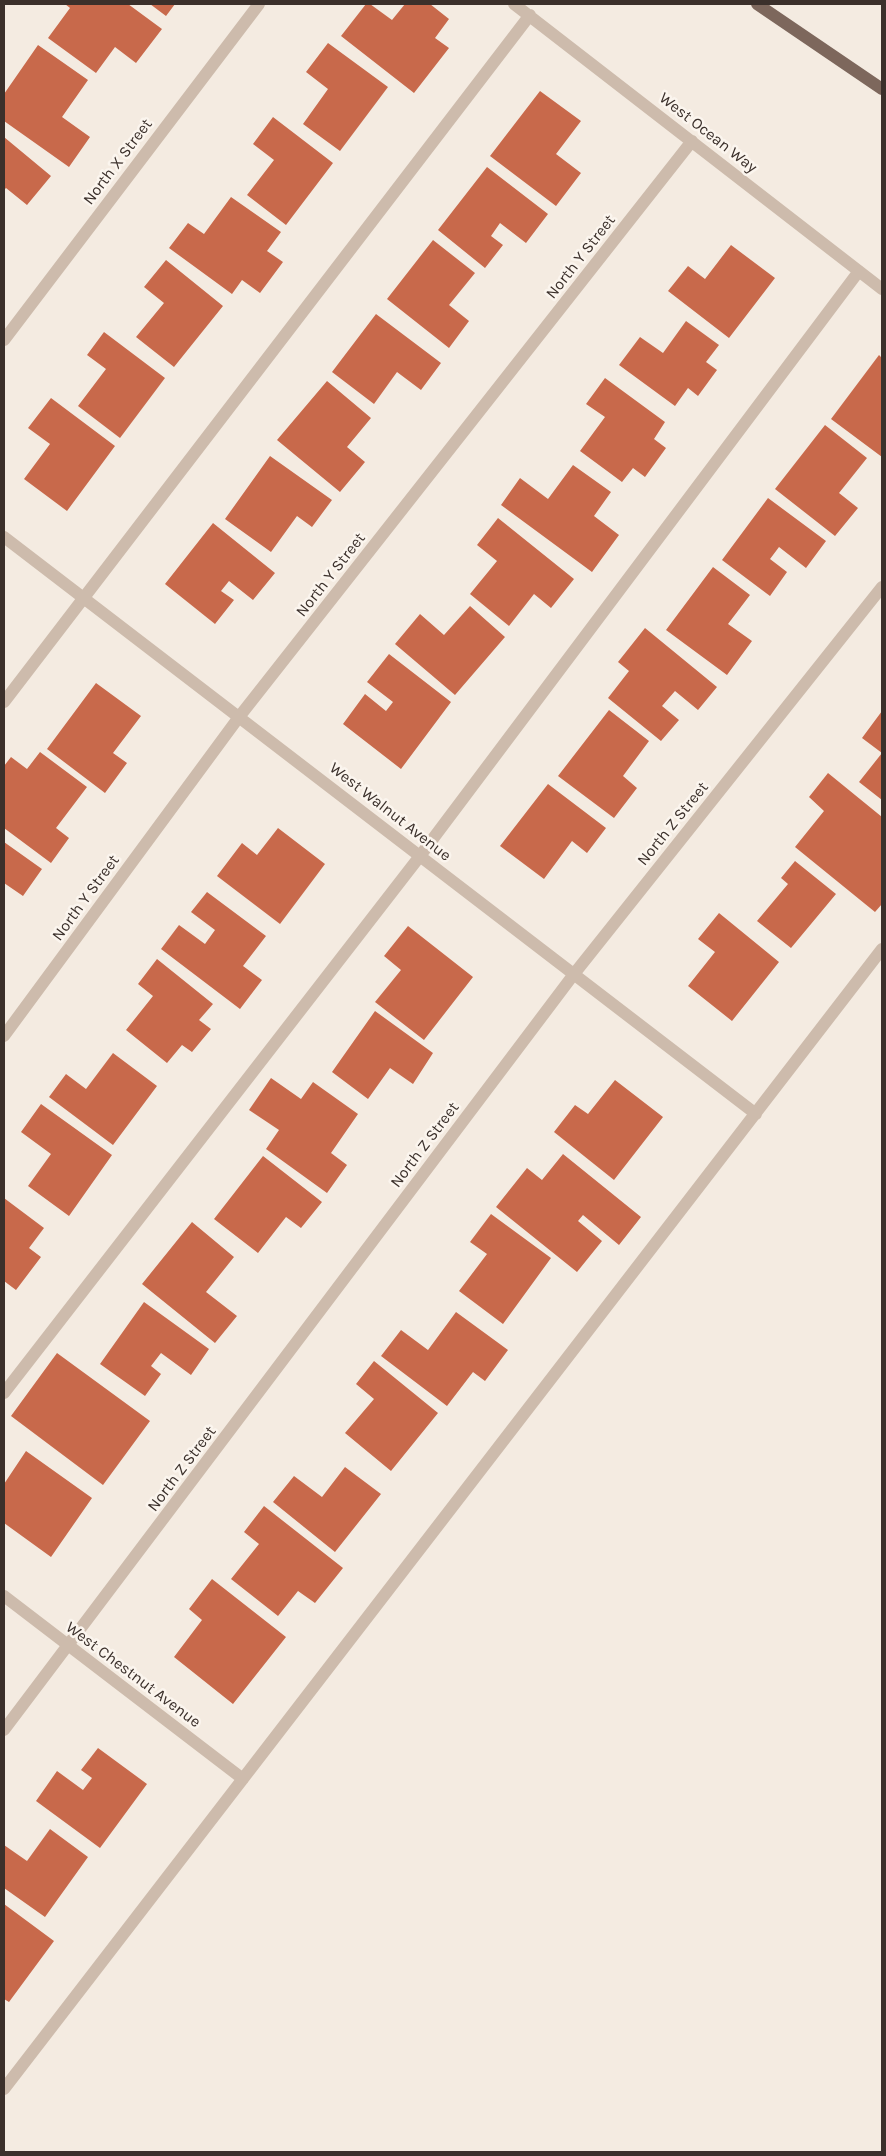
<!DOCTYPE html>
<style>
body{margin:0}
#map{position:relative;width:886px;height:2156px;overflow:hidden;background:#f4ebe1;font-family:Karla,sans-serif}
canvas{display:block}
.frame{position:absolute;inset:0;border:5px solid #3b302b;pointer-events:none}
</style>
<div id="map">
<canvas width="886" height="2156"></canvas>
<div class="frame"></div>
</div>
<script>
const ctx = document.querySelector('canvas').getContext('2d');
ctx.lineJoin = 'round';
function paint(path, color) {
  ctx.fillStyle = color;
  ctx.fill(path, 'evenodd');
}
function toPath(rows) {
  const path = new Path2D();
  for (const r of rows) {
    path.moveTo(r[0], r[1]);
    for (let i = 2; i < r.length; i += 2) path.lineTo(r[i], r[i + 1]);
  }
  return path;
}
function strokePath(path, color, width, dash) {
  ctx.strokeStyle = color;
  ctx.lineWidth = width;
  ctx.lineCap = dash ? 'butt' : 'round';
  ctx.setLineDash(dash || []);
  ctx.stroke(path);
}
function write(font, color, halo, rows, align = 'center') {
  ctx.font = font + ' Karla,sans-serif';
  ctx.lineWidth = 5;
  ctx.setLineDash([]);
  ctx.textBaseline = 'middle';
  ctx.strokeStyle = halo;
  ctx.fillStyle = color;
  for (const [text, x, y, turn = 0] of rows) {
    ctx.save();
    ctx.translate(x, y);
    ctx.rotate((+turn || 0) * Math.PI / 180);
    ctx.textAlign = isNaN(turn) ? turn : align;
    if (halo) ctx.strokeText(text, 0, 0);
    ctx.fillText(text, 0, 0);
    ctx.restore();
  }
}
const building = toPath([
 [65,4,128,4,162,29,136,63,115,47,96,73,48,38,70,8],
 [150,4,175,4,166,16],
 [366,4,370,4,392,20,405,4,430,4,449,19,435,38,449,48,414,93,341,36],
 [328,43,388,87,340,151,303,124,328,89,306,72],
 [38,45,88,80,62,117,90,137,69,167,4,121,4,94],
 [540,91,581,121,556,154,581,173,556,206,490,156],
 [273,117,333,163,286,225,247,195,274,160,253,144],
 [4,137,51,176,27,205,6,188,4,190],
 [487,167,548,214,526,243,500,223,491,236,503,245,485,268,438,230],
 [231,197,281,232,267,251,283,262,260,293,242,280,232,294,169,248,188,223,204,234],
 [433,240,475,273,449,305,469,321,449,348,387,299],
 [731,245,775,278,729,338,668,291,688,266,705,279],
 [166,260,223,306,174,367,136,337,164,303,144,287],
 [376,314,441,363,421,390,397,372,374,404,332,372],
 [686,321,719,345,706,362,717,370,698,396,688,388,675,406,619,365,640,337,663,353],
 [104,332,165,378,120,438,78,406,106,369,87,355],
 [879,355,882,358,882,457,831,419],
 [605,378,665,422,654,439,666,448,645,477,633,468,622,482,580,451,605,417,586,404],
 [327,381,371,418,347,447,365,462,340,492,277,440],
 [51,398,115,446,67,511,24,479,50,444,28,428],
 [825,425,867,458,839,493,858,508,835,536,775,489],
 [270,456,332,500,312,527,297,516,271,552,225,519],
 [573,465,611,492,594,516,619,535,592,572,501,505,520,478,548,499],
 [768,498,826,541,806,568,779,547,770,559,787,572,770,596,722,560],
 [498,518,574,579,551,608,534,594,509,626,470,594,497,561,477,545],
 [213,523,275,573,253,600,229,581,221,591,234,600,215,624,165,584],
 [713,567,750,595,728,624,752,641,727,675,666,630],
 [470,606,505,637,455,695,395,644,420,614,444,635],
 [645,628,717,687,698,710,675,691,662,706,679,720,661,741,608,698,629,671,618,662],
 [389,654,451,702,401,769,343,724,365,694,386,711,393,702,367,682],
 [96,683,141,716,113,753,127,763,105,793,47,749],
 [609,710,649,741,623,776,637,788,614,818,558,776],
 [882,711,882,800,859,782,882,753,862,738],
 [40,752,87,787,56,828,69,838,51,863,4,828,4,766,11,757,27,769],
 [828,773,882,817,882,904,875,912,795,847,824,811,809,797],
 [548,784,606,828,587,853,572,841,544,879,500,846],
 [278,828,325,864,280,924,217,876,242,843,257,855],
 [4,842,42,869,23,896,4,883],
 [795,861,836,894,791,948,757,921,788,884,781,878],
 [207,892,266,936,243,966,262,980,240,1009,161,949,179,925,205,944,215,930,191,912],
 [719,913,779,962,732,1021,688,986,715,952,698,939],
 [408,926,473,977,424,1040,375,1002,401,970,384,956],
 [157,959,213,1004,199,1020,211,1029,192,1052,182,1045,167,1063,126,1030,153,996,138,984],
 [375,1011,433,1053,413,1084,390,1068,368,1099,332,1072],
 [113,1053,157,1086,113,1145,49,1097,66,1074,86,1089],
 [271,1078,301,1099,313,1082,358,1114,331,1153,347,1165,327,1193,266,1149,279,1130,249,1110],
 [615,1080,663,1117,614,1180,554,1132,575,1105,588,1114],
 [41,1104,112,1155,69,1216,28,1186,51,1154,21,1132],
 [563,1154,641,1217,619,1245,583,1215,578,1221,602,1241,577,1272,496,1207,527,1168,542,1180],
 [263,1156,322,1202,301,1228,286,1217,258,1253,214,1219],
 [4,1198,44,1228,29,1248,41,1257,16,1290,4,1281],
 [491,1214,551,1258,503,1324,459,1291,487,1254,470,1242],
 [192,1222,234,1257,206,1292,237,1316,215,1343,142,1284],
 [144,1302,209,1349,191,1375,161,1353,151,1366,161,1374,145,1396,100,1364],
 [456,1312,508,1350,485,1381,473,1372,447,1406,381,1356,401,1330,428,1350],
 [57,1353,150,1421,103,1485,11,1416],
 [374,1361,438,1413,391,1471,345,1433,374,1399,356,1384],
 [26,1451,92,1498,51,1557,4,1523,4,1484],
 [345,1467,381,1494,335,1552,273,1502,294,1476,322,1497],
 [264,1506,343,1568,315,1603,298,1591,278,1616,231,1579,259,1544,244,1532],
 [212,1579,286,1637,233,1704,174,1657,202,1620,189,1609],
 [98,1748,147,1784,100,1848,36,1801,57,1771,83,1790,92,1778,81,1770],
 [50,1829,88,1857,45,1917,4,1888,4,1845,27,1861],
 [4,1904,54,1941,9,2002,4,1999]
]);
const minor = toPath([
 [514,4,882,289],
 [4,340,259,4],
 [4,537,756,1114],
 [4,702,530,15],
 [4,1036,239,717,692,141],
 [4,1393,420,856,859,271],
 [4,1596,243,1779],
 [4,1730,574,974,882,587],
 [4,2089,882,949]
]);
const major = toPath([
 [757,4,882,89]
]);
const streetNames = [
 ["West Ocean Way",708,133,38],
 ["North X Street",118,162,-53],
 ["North Y Street",581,257,-52],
 ["North Y Street",331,575,-52],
 ["West Walnut Avenue",390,812,38],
 ["North Z Street",673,824,-51],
 ["North Y Street",86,898,-54],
 ["North Z Street",425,1145,-53],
 ["North Z Street",182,1469,-53],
 ["West Chestnut Avenue",133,1675,37]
];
paint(building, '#c8694b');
strokePath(minor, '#cdbbac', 12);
strokePath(major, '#7d675c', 12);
write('16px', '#3b302b', '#fbf5ee', streetNames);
</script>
